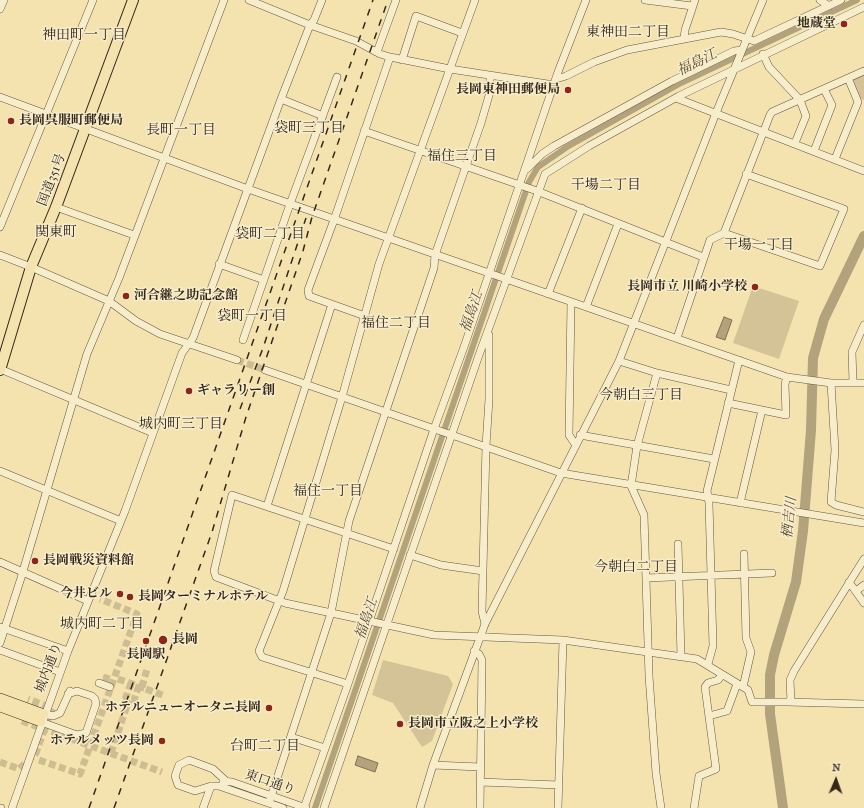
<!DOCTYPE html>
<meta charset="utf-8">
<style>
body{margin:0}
#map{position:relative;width:864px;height:808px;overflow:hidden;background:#f5e3af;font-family:"IM FELL French Canon",serif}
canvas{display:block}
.north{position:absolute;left:816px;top:760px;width:40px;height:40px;-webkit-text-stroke:3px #f8edcb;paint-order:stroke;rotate:2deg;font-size:11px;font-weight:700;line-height:16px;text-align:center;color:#34271c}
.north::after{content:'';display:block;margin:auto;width:14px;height:18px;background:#34271c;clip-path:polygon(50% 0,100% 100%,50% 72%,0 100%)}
</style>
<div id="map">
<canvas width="864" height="808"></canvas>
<div class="north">N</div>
</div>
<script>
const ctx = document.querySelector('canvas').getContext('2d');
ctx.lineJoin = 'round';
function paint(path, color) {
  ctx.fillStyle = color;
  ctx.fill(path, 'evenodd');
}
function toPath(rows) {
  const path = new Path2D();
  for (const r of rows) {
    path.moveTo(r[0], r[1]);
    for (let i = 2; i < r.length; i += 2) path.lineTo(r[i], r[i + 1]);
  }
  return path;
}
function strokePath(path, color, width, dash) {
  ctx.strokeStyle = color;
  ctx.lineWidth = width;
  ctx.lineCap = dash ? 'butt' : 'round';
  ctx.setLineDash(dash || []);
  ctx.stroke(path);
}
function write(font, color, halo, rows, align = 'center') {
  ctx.font = font + ' "IM FELL French Canon","Noto Serif JP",serif';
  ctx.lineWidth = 3;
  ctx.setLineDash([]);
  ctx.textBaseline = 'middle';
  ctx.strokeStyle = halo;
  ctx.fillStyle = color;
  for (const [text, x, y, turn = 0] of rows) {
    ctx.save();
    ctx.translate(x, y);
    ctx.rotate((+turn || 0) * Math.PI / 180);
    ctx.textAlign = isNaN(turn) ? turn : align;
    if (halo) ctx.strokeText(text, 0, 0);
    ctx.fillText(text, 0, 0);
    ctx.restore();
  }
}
const green = toPath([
 [864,74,864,100,860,98,852,82,853,78],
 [753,286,799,301,779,359,733,343],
 [383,660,448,676,453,684,432,741,422,747,393,703,372,695]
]);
const water = toPath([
 [724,317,732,320,725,340,716,337,724,317],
 [358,756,378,763,375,772,355,765,358,756]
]);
const canal = toPath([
 [315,808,529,182,538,167,567,147,681,83,857,0]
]);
const river = toPath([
 [783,808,770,714,770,675,774,655,796,582,803,531,811,430,813,358,824,319,864,236]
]);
const minorTunnel = toPath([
 [237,360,265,370],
 [103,677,113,680],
 [118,679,147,689],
 [131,683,126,697,134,700,139,686,142,683],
 [142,687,147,669],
 [146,689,165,696],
 [22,721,162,772],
 [111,753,129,700],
 [39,760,80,774,137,614,100,599],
 [0,762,19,769,36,753,52,708,28,699]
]);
const minor = toPath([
 [249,0,310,25,356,41,380,54,390,57,450,69,554,85],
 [645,0,692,6],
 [820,0,829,6],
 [0,9,4,0],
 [684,39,685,30,695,0],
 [377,52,396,0],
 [763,54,769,67,800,100,806,116,795,143],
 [402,60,416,16,462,33],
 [556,79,566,76,594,62,627,50,721,32,733,34,754,41,841,0],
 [0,97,248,189,787,377,831,383,864,383],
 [676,98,864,171],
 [281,99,323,116],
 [364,131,537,191,703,257],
 [814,151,832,105,824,89],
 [835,159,858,102,848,78],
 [527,169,542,154,554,146,672,81,734,51,742,50],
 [56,207,134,235],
 [0,227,93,0],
 [724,233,820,266,844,209,746,174],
 [0,255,31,267,109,301,136,321,160,334,237,360],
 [219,264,264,280],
 [548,294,582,208],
 [571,302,569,435,575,444],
 [586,307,618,224],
 [365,316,309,296,308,290,334,220,390,57],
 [677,338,710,240,724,233,770,115,772,112,864,71],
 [243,340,290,204,337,77],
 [619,361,657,373,731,390],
 [0,369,153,433],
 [265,370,561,473,864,523],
 [657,373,637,446,631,486,644,515,649,676,656,773,661,808],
 [853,382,852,352,864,325],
 [831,383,835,450,831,502,836,505,864,512],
 [728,403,786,415,785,384,787,377],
 [580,435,714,459],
 [0,471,121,521],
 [740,503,762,410],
 [267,506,332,304],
 [678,544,681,656],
 [394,549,232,495,214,571,216,577,285,603,434,635,563,640,697,659,748,690,752,702,787,702,864,704],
 [410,555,441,565,483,571],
 [0,562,88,601],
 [646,578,772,573],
 [849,582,864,603],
 [856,591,864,585],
 [485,624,482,611,486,446,489,399,489,335],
 [0,627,68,651],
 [0,643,21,578,87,354,119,278,224,0],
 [0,650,60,672],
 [474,651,479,654,482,660,480,808],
 [708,664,713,646,709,503,707,491,739,360],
 [99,683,110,687],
 [348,684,262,657,259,651,283,591,342,397,379,264,475,0],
 [743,687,751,652,746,638,744,554],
 [791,702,790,680,794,671,864,559],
 [44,714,53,716,60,713,70,691],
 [709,716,727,711,737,684],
 [41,722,77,735,86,733,96,704,95,699,92,696,77,691,68,694],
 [291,737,325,748],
 [433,765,480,767],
 [223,781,232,782,306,808],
 [226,781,213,769,189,760,179,765,175,776,178,785,195,791,211,786,219,786,283,808],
 [480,782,559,785],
 [269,803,331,613,349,521,434,268,435,255,481,123,490,92,490,76],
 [0,808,1,808],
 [12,808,68,651,125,511,182,353,193,338,281,99,310,25,314,20,322,0],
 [203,808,211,786],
 [304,808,348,684,434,429,464,347,558,72,586,0],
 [324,808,479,355,545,174,589,146,679,96,864,7],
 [420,808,433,765,485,624,619,361,716,113,763,0],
 [558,808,563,640],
 [694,808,699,776,716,769,705,687,708,683,718,680,722,675]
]);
const major = toPath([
 [0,698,44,714],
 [0,707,41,722]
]);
const highway = toPath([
 [0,370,31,267,56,207,133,0]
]);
const rail = toPath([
 [240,409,263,348,306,218],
 [89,808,373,0],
 [114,808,212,532,246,417,303,251,312,217,388,0]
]);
const markers = [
 [844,24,4,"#8f2418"],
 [568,90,4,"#8f2418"],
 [11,121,4,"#8f2418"],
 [755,287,4,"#8f2418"],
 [126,296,4,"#8f2418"],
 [189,391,4,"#8f2418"],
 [35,561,4,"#8f2418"],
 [120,594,4,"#8f2418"],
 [130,597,4,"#8f2418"],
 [163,640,5,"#8f2418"],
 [146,641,4,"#8f2418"],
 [269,708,4,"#8f2418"],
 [400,724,4,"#8f2418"],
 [162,741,4,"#8f2418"]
];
const poiNames = [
 ["地蔵堂",836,24,"right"],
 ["長岡東神田郵便局",560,90,"right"],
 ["長岡呉服町郵便局",19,121],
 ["長岡市立 川崎小学校",747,287,"right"],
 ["河合継之助記念館",134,296],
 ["ギャラリー創",197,391],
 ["長岡戦災資料館",43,561],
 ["今井ビル",112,594,"right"],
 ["長岡ターミナルホテル",138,597],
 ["長岡",172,640],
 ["長岡駅",146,655,"center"],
 ["ホテルニューオータニ長岡",261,708,"right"],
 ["長岡市立阪之上小学校",408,724],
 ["ホテルメッツ長岡",154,741,"right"]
];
const streetNames = [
 ["国道351号",52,180,-69],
 ["城内通り",49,668,-69],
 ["東口通り",270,783,19]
];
const neighbourhoodNames = [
 ["東神田二丁目",628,33],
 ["神田町一丁目",84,36],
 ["袋町三丁目",309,129],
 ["長町一丁目",181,131],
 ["福住三丁目",462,157],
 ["干場二丁目",606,186],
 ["関東町",56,233],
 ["袋町二丁目",270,235],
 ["干場一丁目",759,246],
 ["袋町一丁目",252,317],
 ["福住二丁目",396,324],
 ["今朝白三丁目",641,396],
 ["城内町三丁目",181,425],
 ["福住一丁目",328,492],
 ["今朝白二丁目",636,568],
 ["城内町二丁目",102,625],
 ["台町二丁目",265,747]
];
const waterNames = [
 ["福島江",697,63,-26],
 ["福島江",472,312,-71],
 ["栖吉川",790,518,-84],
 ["福島江",367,619,-71]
];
paint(green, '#d4c396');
paint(water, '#b3a37d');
strokePath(water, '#807156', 1);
strokePath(canal, '#b3a37d', 6);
strokePath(river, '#b3a37d', 10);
strokePath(minorTunnel, '#cebd92', 7, [7, 3.5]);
strokePath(minor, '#645641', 8);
strokePath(major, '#34271c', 10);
strokePath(highway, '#34271c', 12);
strokePath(minor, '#f8edcb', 7);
strokePath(major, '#f5e3af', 9);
strokePath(highway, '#f5e3af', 10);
strokePath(rail, '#34271c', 1.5, [7, 7]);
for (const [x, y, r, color] of markers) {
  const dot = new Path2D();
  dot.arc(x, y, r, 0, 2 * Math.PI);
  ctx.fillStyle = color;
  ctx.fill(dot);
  strokePath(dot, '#f8edcb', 1.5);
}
write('bold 13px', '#34271c', '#f8edcb', poiNames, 'left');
write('13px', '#34271c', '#f8edcb', streetNames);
write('14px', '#34271c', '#f8edcb', neighbourhoodNames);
write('italic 14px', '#5a4c39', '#f8edcb', waterNames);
</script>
